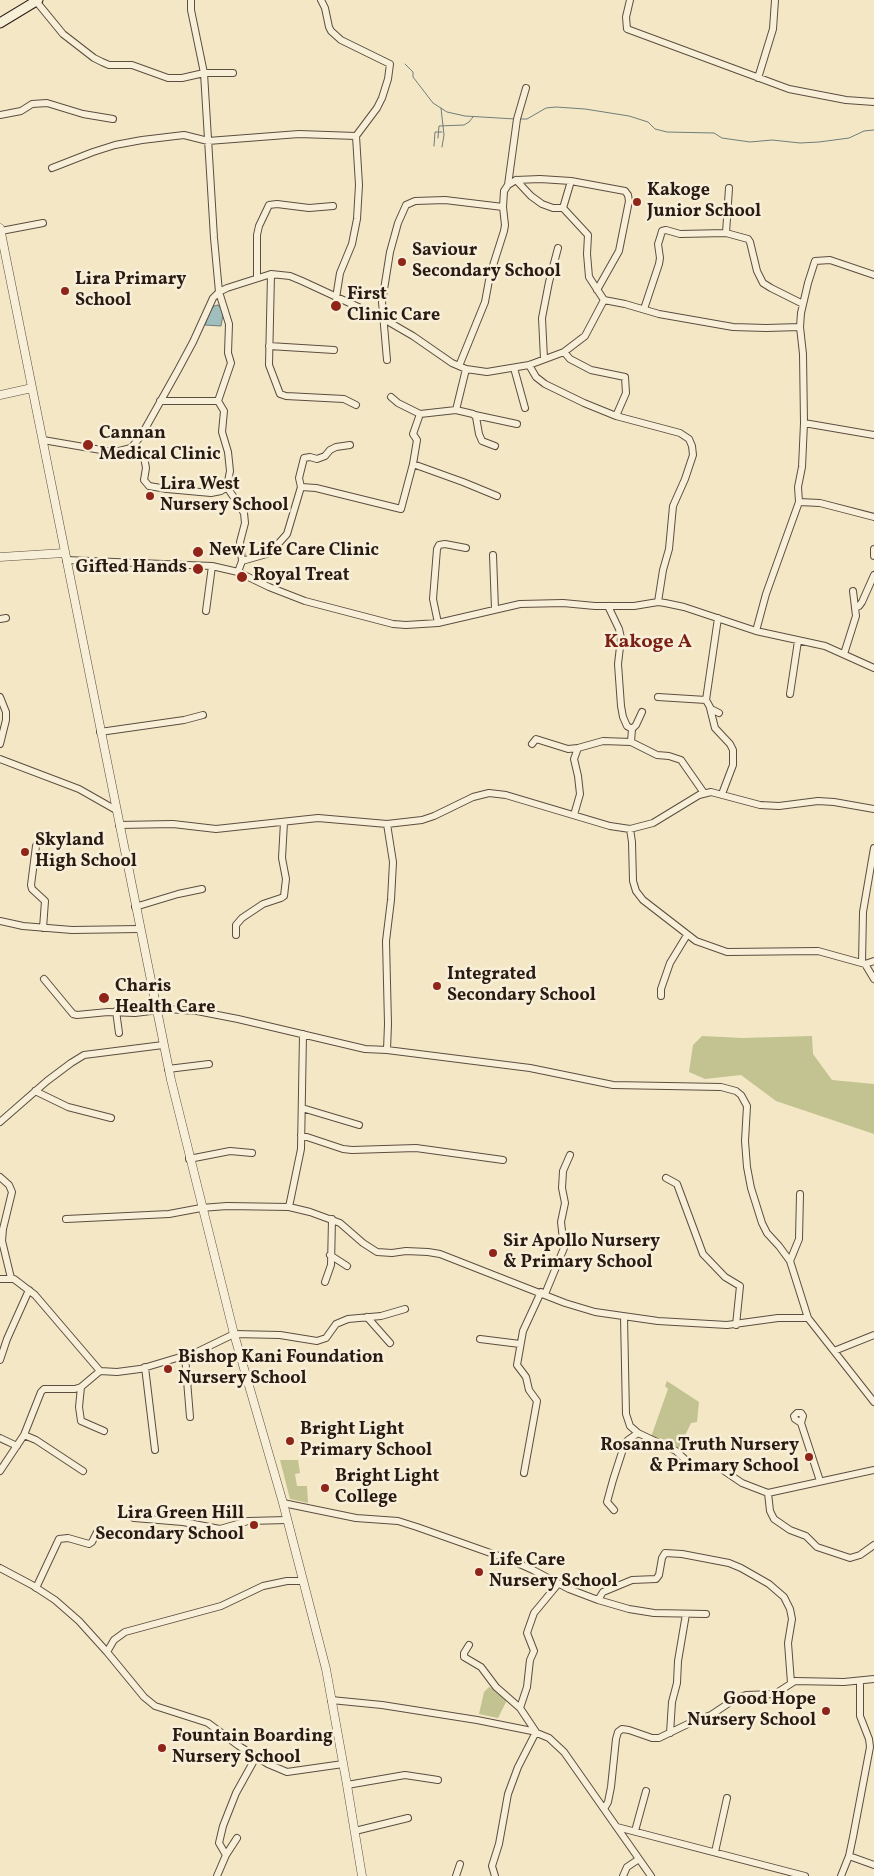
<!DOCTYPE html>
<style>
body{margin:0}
canvas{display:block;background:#f4e7c5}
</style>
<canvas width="874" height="1876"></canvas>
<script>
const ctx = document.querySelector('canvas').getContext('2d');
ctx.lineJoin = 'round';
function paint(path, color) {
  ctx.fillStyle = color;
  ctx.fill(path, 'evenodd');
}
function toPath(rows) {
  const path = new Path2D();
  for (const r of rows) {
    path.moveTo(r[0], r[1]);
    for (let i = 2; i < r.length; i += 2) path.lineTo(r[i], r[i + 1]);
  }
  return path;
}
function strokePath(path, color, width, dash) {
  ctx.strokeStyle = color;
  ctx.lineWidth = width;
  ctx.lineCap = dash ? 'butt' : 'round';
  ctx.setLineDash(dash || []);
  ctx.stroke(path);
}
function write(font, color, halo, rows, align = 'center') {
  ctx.font = font + ' Vollkorn,serif';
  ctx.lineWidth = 5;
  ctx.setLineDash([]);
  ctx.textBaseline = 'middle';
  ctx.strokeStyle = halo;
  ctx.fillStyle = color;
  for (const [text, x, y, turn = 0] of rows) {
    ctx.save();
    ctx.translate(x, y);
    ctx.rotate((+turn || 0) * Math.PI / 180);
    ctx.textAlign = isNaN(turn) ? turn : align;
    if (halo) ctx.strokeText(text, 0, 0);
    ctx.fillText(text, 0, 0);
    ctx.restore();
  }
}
const green = toPath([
 [702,1036,742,1038,812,1036,813,1054,832,1080,874,1084,874,1134,776,1101,741,1075,705,1079,689,1072,693,1045],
 [667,1381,699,1402,697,1422,691,1423,679,1448,661,1447,651,1437,668,1389,665,1386],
 [280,1460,298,1460,300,1473,295,1474,297,1486,307,1486,308,1503,290,1499],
 [489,1687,501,1692,507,1700,498,1718,479,1714,484,1692]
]);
const water = toPath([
 [218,305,222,310,223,315,221,326,205,325,209,313,214,306,218,305]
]);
const stream = toPath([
 [405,64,413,72,413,77,433,103,447,112,465,116,515,119],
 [441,108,444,135,442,147],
 [519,119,527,119,546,108,556,107,585,109,629,116,648,122,655,129,667,132,714,133,722,138,750,142,772,140,800,143,819,142,849,138,864,131,874,130],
 [438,138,439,126,464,125,469,122,473,117],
 [434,146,435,132,442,132]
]);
const minor = toPath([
 [191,0,191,10,204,73,214,238,219,292,229,324,228,353,231,363,218,401],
 [630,0,626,17,627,29,789,89,846,100,874,102],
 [36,1,63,34,94,58,102,62,109,65,132,65,168,78,182,78,204,73,233,73],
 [758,78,773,29,775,0],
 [0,115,21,111,32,104,47,103,83,114,113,119],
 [52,168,93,152,115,145,142,140,184,135,208,141,299,134,356,136,377,108,382,98,388,79,390,64,341,40,331,31,329,27,325,8,321,0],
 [516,180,531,196,542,204,553,208,563,208,571,181],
 [508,185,517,119,526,88],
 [503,207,504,191,508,185,516,180,540,179,571,181,625,191,628,195,629,201,619,251,597,290],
 [563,208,588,235,587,254,589,277,604,300],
 [1,231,43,223],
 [726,233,729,188],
 [271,274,269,365,280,394,286,396,344,399,356,405],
 [257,277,257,235,259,226,269,205,277,204,309,208,333,206],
 [336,298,340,273,352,244,357,219,359,185,356,136],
 [644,309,659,264,660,258,658,244,660,238,662,231,666,230,680,234,726,233,748,239,750,242,757,271,763,283,771,288,803,304],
 [269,346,334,350],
 [564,352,570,359,591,370,625,377,626,393,616,416],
 [544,359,542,318,549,282,558,248],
 [387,360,382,302,390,252,398,223,406,205,415,201,445,200,503,207,505,225,504,231,490,275,485,302,459,366],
 [529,365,536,377,545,384,584,403,616,416,680,433,689,439,692,446,693,455,685,479,673,506,669,549,663,570,658,602],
 [514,368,525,408],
 [391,397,398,403,420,414,456,410,473,414,476,417,479,434,482,441,495,446],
 [456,410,466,369],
 [475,415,517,424],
 [804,423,874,435],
 [43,440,107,451,119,451,131,448,141,436,178,370,193,342,213,298,219,292,227,288,271,274,290,276,302,281,382,318,413,336,452,363,466,369,487,372,529,365,564,352,585,336,604,300,625,304,659,314,733,327,766,328,800,327,801,313,808,283,815,261,830,260,874,275],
 [131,448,144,457,146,468,144,480,149,486,167,489,211,493,221,491,227,487,230,471,228,452,222,432,224,411,218,401,160,401],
 [413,464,417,440,413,434,420,414],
 [227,487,244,513,245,523,240,542,242,561,238,572],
 [301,487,299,478,304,458,310,457,317,459,325,456,330,450,336,447,350,445],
 [799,502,820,503,874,517],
 [874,549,874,556],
 [493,555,495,609],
 [66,560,212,566,238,572,269,587,305,601,393,624,406,625,438,623,520,604,563,603,595,606,634,606,658,602,665,603,684,607,756,631,825,646,874,668],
 [242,561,270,553,287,534,301,487,316,488,401,509,413,464,463,482,497,496],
 [608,606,619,629,621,638,618,664,621,706,623,717,627,726,632,729],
 [855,608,859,606,862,602,874,575],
 [206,611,212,566],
 [718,618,706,700,711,709,719,713],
 [0,619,6,618],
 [438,623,433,599,437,549,439,545,445,544,466,548],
 [756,631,766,594,799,502,798,487,802,467,804,423,803,354,800,327],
 [844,654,856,616,853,591],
 [790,694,798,641],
 [0,697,6,712,6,720,0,744],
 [658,697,706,700],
 [710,708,715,728,730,744,733,750,733,765,722,794],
 [100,732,184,720,203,715],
 [631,742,632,729,636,725,642,712],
 [532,744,536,739,568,749,578,748],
 [0,759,79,789,116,810],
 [574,815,580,794,578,776,574,759,578,748,603,741,631,742,657,755,669,756,681,760,704,793],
 [119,825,173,824,216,829,318,818,387,824,422,820,434,816,473,797,489,793,506,795,610,826,630,829,653,823,699,795,711,792,760,805,779,806,818,801,834,802,874,809],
 [630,829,632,842,633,881,636,891,643,900,696,941,727,952,818,951,865,964,874,961],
 [36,846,31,885,32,889,45,901,43,928],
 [135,907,178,894,202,889],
 [0,921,23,926,72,930,139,929],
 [236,935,236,925,242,918,263,904,281,898,284,896,286,879,282,858,284,822],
 [862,963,863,912,874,848],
 [865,964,874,979],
 [44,979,73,1014,77,1015,108,1012,135,1013,167,1009,197,1011,238,1019,365,1049,387,1050,530,1068,613,1085,721,1087,736,1091,741,1095,747,1106,745,1141,747,1167,751,1188,762,1223,767,1233,779,1246,790,1261,808,1318,874,1402],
 [661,996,661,989,670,963,687,935],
 [116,1011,119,1033],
 [387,1050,388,1024,386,941,391,900,393,862,387,824],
 [168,1069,209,1064],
 [35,1091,68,1107,111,1118],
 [302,1108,359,1125],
 [0,1122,47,1081,71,1063,84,1055,163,1045],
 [301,1135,343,1149,352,1150,416,1148,503,1160],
 [189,1159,230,1151,252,1153],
 [0,1177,9,1185,12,1192,3,1229,2,1241,11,1278],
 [666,1178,677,1184,703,1254,725,1277,740,1286,736,1325],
 [289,1207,301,1149,303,1034],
 [66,1219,169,1214,201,1208,227,1206,289,1207,310,1212,340,1223,363,1243,377,1252,392,1253,406,1251,428,1252,440,1254,565,1303,595,1312,658,1321,727,1325,778,1318,808,1318],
 [330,1255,347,1266],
 [790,1261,799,1239,800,1194],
 [0,1279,14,1279,35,1295,100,1371],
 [325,1282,331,1265,332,1219],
 [545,1294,564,1248,561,1222,565,1203,562,1188,563,1171,570,1155],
 [367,1317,390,1343],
 [624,1317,626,1414,630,1426,638,1433,676,1451,692,1466,717,1466,742,1483,768,1493,874,1470],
 [480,1339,520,1344],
 [834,1351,874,1335],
 [185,1356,190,1417],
 [0,1360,7,1339,29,1290],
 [145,1367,155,1450],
 [81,1387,79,1407,81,1421,104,1431],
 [801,1423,795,1419,794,1416,797,1413,801,1413,803,1416,801,1423,820,1481],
 [24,1435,36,1440,83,1471],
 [0,1438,17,1446],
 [0,1471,24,1435,41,1392,44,1389,75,1389,81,1387,100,1371,117,1372,140,1369,197,1352,234,1334,280,1335,317,1341,326,1338,336,1324,348,1319,381,1316,405,1309],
 [524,1473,537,1401,529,1390,526,1377,517,1365,523,1331,541,1292],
 [768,1493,770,1511,774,1519,790,1530,806,1536,817,1547,850,1558,860,1555,874,1545],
 [283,1503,356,1518,398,1521,417,1527,513,1561,533,1570,569,1589,598,1600,603,1592,632,1580,656,1579,659,1575,662,1558,665,1553,682,1554,729,1563,741,1568,769,1584,784,1597,790,1609,792,1619,788,1643,791,1683],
 [614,1510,607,1502,613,1480,624,1446,628,1440,638,1433],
 [134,1518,183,1522,220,1529,248,1521,287,1520],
 [0,1568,32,1585,55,1600,79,1621,107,1652,144,1697,155,1706,208,1723,239,1746,268,1764,287,1772,343,1764],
 [36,1588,59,1539,68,1538,89,1544,92,1542,97,1532],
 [598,1600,629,1609,654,1613,706,1614],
 [469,1645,464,1653,464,1657,481,1667,496,1687,520,1708],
 [107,1652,114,1640,125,1632,221,1606,263,1586,287,1581,303,1581],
 [331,1700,382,1705,477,1720,532,1731,549,1738,564,1752,651,1876],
 [670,1733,672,1702,677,1683,678,1661,686,1614],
 [347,1785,405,1775,438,1780],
 [604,1809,608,1802,611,1787,616,1739,618,1732,622,1729,629,1730,652,1738,659,1738,692,1722,711,1715,735,1699,746,1695,775,1694,795,1681,844,1682,874,1679],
 [617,1827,805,1876],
 [355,1831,408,1818],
 [635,1831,646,1791],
 [715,1852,727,1798],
 [226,1855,219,1843,223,1826,236,1793,256,1757],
 [849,1856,874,1865],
 [217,1876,226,1855,237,1838],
 [456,1876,460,1864],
 [495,1876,492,1866,499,1844,508,1794,518,1767,536,1732,520,1708,527,1687,530,1660,534,1651,527,1633,528,1630,534,1613,558,1584],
 [623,1876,627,1867,639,1859],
 [841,1876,849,1856,853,1837,870,1747,869,1739,860,1716,860,1681]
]);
const tertiary = toPath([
 [0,228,171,1080,234,1334,283,1503,326,1669,347,1785,362,1876],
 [0,395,32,388],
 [0,557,64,553]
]);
const secondary = toPath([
 [0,23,38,0]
]);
const markers = [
 [637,202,5,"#8f2418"],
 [402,262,5,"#8f2418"],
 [65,291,5,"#8f2418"],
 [336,306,6,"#8f2418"],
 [88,445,6,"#8f2418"],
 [150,496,5,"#8f2418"],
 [198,552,6,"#8f2418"],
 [198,569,6,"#8f2418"],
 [242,577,6,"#8f2418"],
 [25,852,5,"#8f2418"],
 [437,986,5,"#8f2418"],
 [104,998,6,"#8f2418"],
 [493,1253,5,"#8f2418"],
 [168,1369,5,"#8f2418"],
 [290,1441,5,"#8f2418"],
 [809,1457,5,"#8f2418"],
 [325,1488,5,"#8f2418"],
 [254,1525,5,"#8f2418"],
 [479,1572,5,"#8f2418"],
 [826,1711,5,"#8f2418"],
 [162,1748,5,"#8f2418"]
];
const poiNames = [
 ["Kakoge",647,192],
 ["Junior School",647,213],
 ["Saviour",412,252],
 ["Secondary School",412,273],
 ["Lira Primary",75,281],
 ["School",75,302],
 ["First",347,296],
 ["Clinic Care",347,317],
 ["Cannan",99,435],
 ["Medical Clinic",99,456],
 ["Lira West",160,486],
 ["Nursery School",160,507],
 ["New Life Care Clinic",209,552],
 ["Gifted Hands",187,569,"right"],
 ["Royal Treat",253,577],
 ["Skyland",35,842],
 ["High School",35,863],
 ["Integrated",447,976],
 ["Secondary School",447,997],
 ["Charis",115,988],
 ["Health Care",115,1009],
 ["Sir Apollo Nursery",503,1243],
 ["& Primary School",503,1264],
 ["Bishop Kani Foundation",178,1359],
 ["Nursery School",178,1380],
 ["Bright Light",300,1431],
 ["Primary School",300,1452],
 ["Rosanna Truth Nursery",799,1447,"right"],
 ["& Primary School",799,1468,"right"],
 ["Bright Light",335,1478],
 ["College",335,1499],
 ["Lira Green Hill",244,1515,"right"],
 ["Secondary School",244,1536,"right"],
 ["Life Care",489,1562],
 ["Nursery School",489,1583],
 ["Good Hope",816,1701,"right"],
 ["Nursery School",816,1722,"right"],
 ["Fountain Boarding",172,1738],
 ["Nursery School",172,1759]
];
const quarterNames = [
 ["Kakoge A",648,643]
];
paint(green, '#c2c390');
paint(water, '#a0bebe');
strokePath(water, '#707d7a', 1);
strokePath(stream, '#707d7a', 1);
strokePath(minor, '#5c4e40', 8);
strokePath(tertiary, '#5c4e40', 9);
strokePath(secondary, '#291b14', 11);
strokePath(minor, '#f8efd9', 6);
strokePath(tertiary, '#f8efd9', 8);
strokePath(secondary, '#f8efd9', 9);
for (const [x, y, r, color] of markers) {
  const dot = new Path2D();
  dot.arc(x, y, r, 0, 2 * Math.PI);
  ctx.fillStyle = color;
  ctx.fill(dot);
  strokePath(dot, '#f8efd9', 2);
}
write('bold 18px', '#291b14', '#f8efd9', poiNames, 'left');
write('bold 20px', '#7a1f14', '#f8efd9', quarterNames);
</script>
